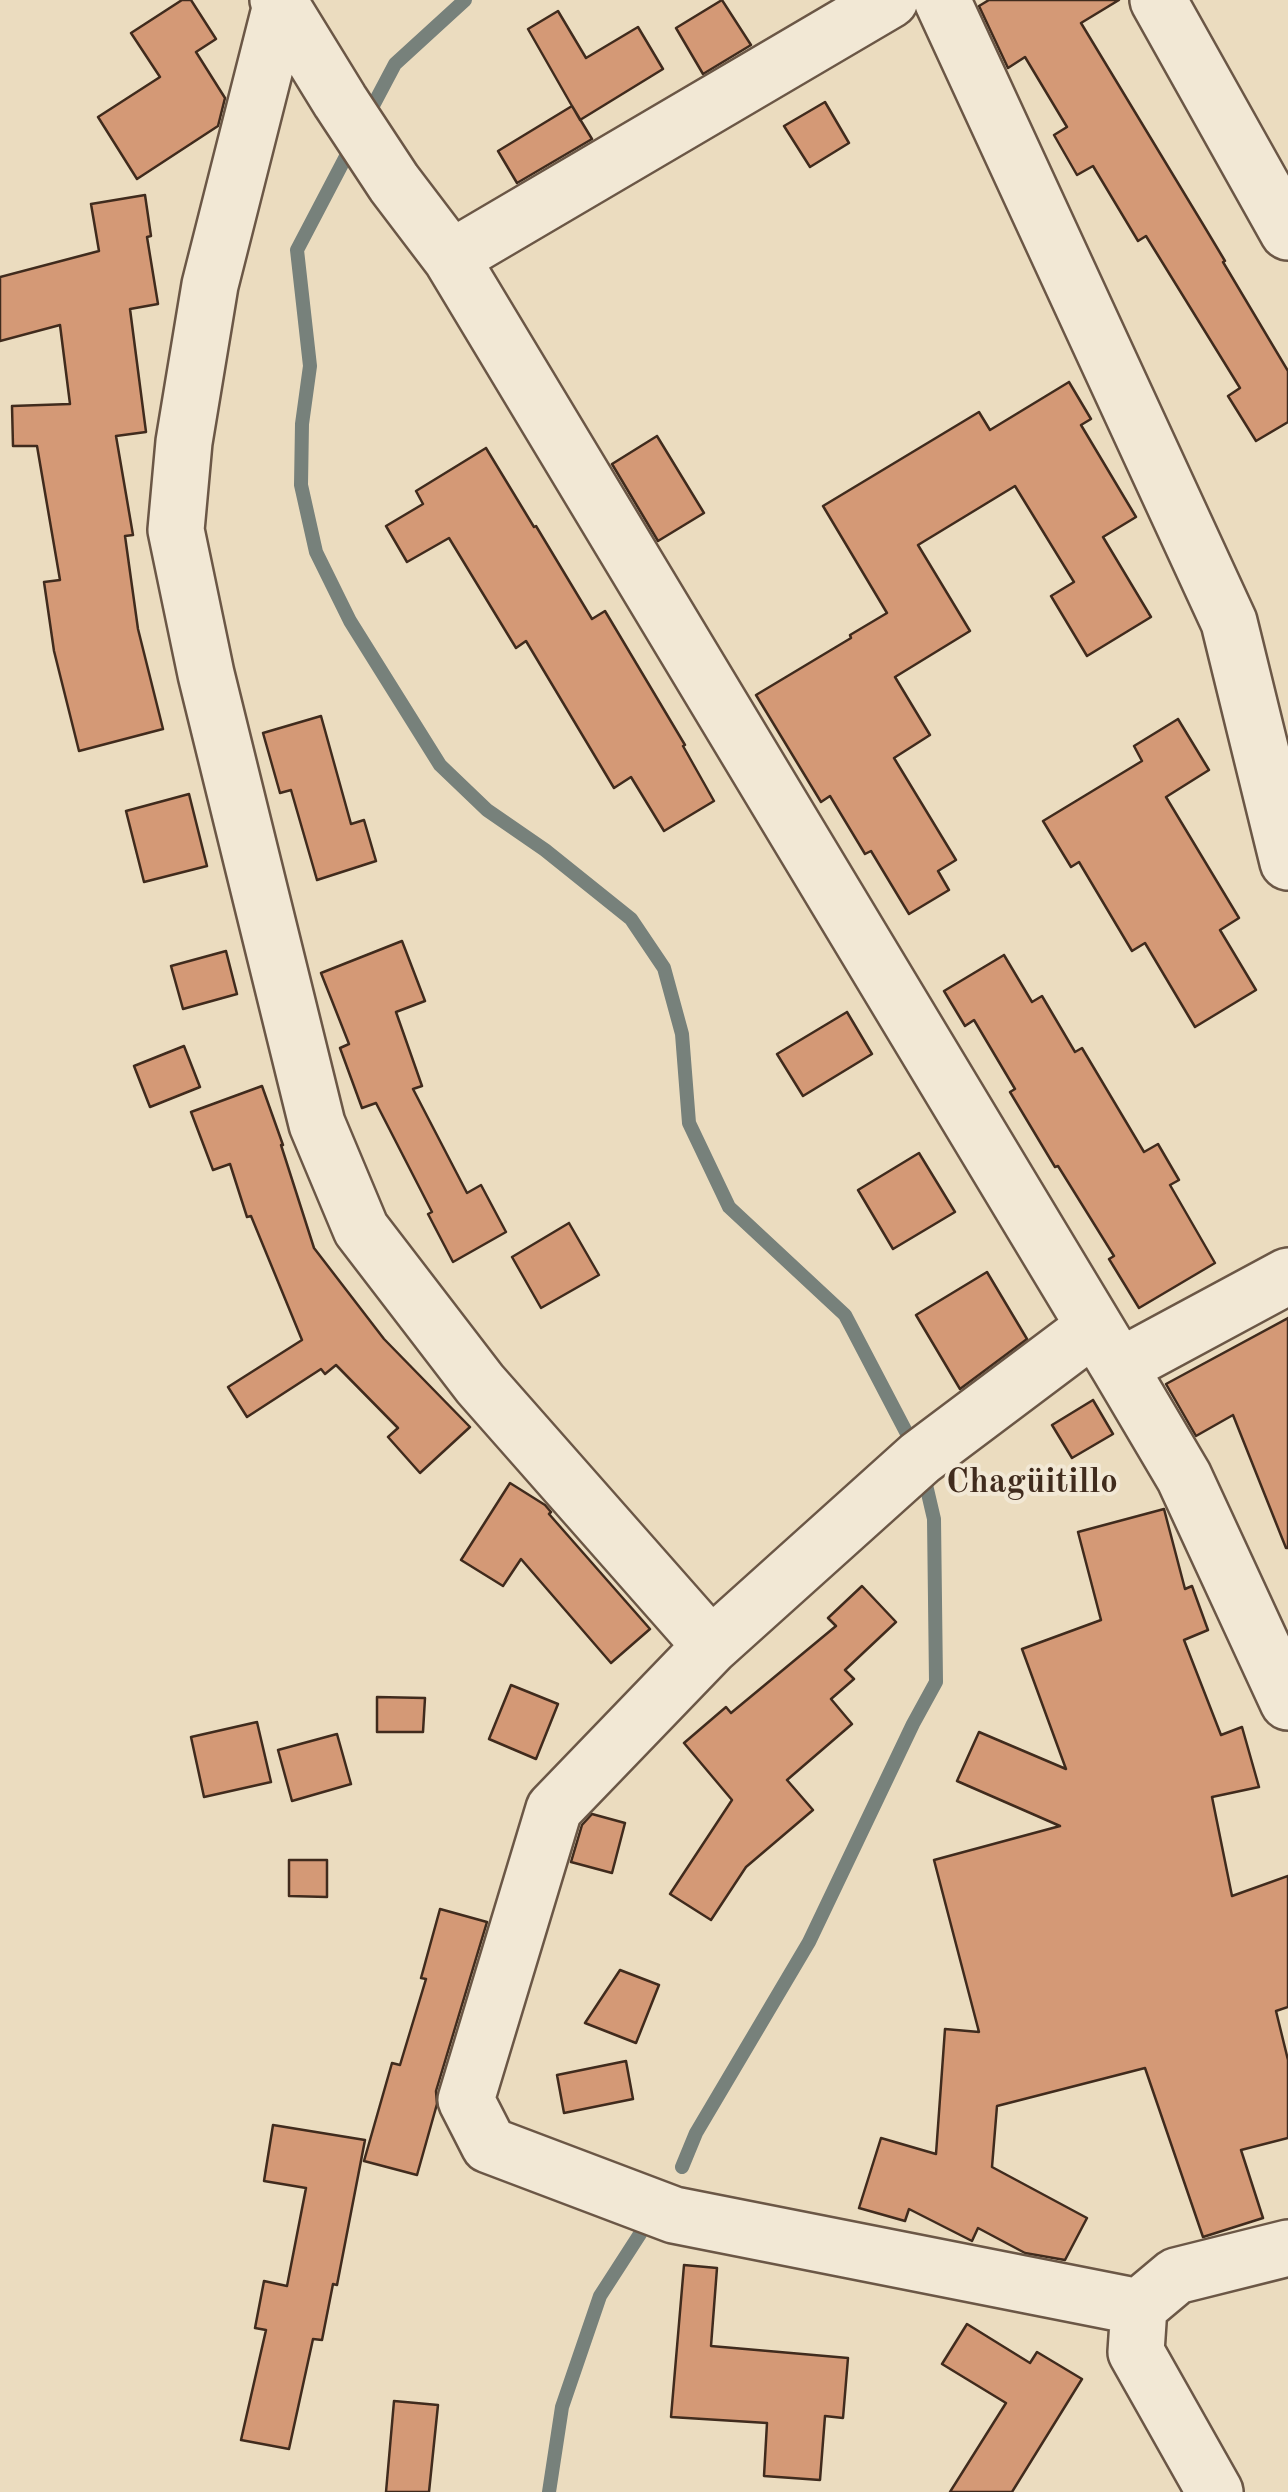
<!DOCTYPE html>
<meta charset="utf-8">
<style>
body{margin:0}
canvas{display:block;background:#ebdcbf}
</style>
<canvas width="1288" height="2492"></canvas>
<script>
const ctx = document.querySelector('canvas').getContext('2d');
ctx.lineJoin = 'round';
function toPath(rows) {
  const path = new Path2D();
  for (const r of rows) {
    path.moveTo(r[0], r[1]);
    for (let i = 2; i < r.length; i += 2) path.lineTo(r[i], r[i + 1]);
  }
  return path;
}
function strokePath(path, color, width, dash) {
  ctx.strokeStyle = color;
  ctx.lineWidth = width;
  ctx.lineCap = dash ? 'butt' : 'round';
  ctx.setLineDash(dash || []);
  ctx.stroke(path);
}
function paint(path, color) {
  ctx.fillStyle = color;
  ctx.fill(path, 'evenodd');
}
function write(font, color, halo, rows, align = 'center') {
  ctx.font = font + ' "Old Standard TT",serif';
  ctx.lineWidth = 8;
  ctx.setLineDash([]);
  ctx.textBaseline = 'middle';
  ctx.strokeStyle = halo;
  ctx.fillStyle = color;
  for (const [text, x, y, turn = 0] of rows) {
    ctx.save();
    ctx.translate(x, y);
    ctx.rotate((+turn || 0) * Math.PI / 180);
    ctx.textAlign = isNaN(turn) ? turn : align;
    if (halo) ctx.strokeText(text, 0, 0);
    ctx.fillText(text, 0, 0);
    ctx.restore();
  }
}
const stream = toPath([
 [367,117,395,64,465,0],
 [352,145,297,250,310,366,302,424,301,485,316,552,350,621,440,765,487,810,545,850,631,919,664,968,682,1034,689,1123,729,1207,845,1315,914,1447],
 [682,2167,696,2133,809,1942,913,1724,936,1682,934,1519,923,1472],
 [549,2492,562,2407,600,2296,640,2234]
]);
const building = toPath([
 [182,0,191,0,216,39,196,52,225,98,218,126,137,179,98,117,160,77,131,33,182,0],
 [722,0,751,45,703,74,676,28,722,0],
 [989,0,1119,0,1081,23,1204,226,1225,261,1223,262,1288,371,1288,422,1256,441,1228,396,1240,388,1146,236,1138,241,1093,166,1077,175,1054,135,1067,127,1025,57,1008,68,979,6,989,0],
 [558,11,586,58,638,27,663,69,580,120,528,29,558,11],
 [825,102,849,143,810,167,784,126,825,102],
 [572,106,592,139,517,183,498,151,572,106],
 [145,195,151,236,147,237,158,304,130,309,146,432,116,436,133,535,125,536,138,629,163,729,79,751,54,651,44,582,60,580,37,446,13,446,12,406,70,404,60,325,0,341,0,277,99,251,91,204,145,195],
 [1069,382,1091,419,1081,425,1136,517,1103,537,1151,617,1087,656,1051,596,1074,582,1015,486,918,545,970,631,895,677,930,735,894,758,956,860,938,871,949,890,909,914,871,851,865,854,830,796,821,802,756,695,851,638,850,635,887,613,823,506,979,412,990,430,1069,382],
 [657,436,704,513,658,541,612,464,657,436],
 [486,448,534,527,536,526,592,619,605,611,685,745,683,746,714,801,664,831,631,777,614,788,526,641,516,648,449,538,407,562,386,526,423,504,416,491,486,448],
 [321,716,351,824,364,820,376,861,317,880,291,790,280,793,263,733,321,716],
 [1178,719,1209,770,1166,797,1239,918,1220,930,1256,990,1195,1027,1145,943,1132,951,1079,862,1071,867,1043,821,1142,761,1134,746,1178,719],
 [189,794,207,866,144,882,126,811,189,794],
 [402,941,425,1001,396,1012,422,1086,413,1089,467,1193,481,1185,506,1232,453,1262,428,1214,432,1212,376,1103,362,1108,340,1048,349,1044,321,973,402,941],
 [226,951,237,994,183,1009,171,966,226,951],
 [1004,955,1032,1002,1042,996,1075,1052,1082,1048,1144,1152,1158,1144,1179,1180,1170,1185,1215,1263,1139,1308,1109,1259,1114,1256,1058,1166,1055,1167,1010,1092,1015,1089,974,1020,965,1026,944,991,1004,955],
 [847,1012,872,1054,803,1096,777,1054,847,1012],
 [184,1046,200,1087,150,1107,134,1066,184,1046],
 [262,1086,283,1145,281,1145,314,1248,384,1339,470,1427,420,1473,388,1437,398,1428,336,1365,325,1374,321,1369,247,1417,228,1387,302,1340,251,1216,247,1217,230,1164,213,1170,191,1112,262,1086],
 [919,1153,955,1212,893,1249,858,1190,919,1153],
 [569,1223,599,1275,541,1308,512,1257,569,1223],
 [987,1272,1027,1339,960,1389,916,1315,987,1272],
 [1288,1318,1288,1548,1286,1548,1233,1415,1196,1436,1166,1384,1288,1318],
 [1093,1400,1113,1434,1072,1458,1052,1425,1093,1400],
 [510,1483,545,1505,551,1512,549,1514,650,1629,611,1663,521,1559,503,1586,461,1560,510,1483],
 [1164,1509,1185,1589,1192,1586,1208,1630,1184,1640,1221,1735,1242,1727,1259,1787,1212,1797,1232,1896,1288,1876,1288,2007,1276,2011,1288,2060,1288,2138,1241,2150,1263,2218,1203,2237,1145,2068,997,2106,992,2167,1087,2218,1065,2260,1025,2253,978,2228,972,2241,909,2209,905,2221,859,2208,881,2138,936,2154,945,2029,979,2032,934,1860,1060,1826,957,1781,979,1732,1066,1769,1022,1649,1101,1620,1078,1532,1164,1509],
 [862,1586,896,1622,845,1670,854,1679,831,1699,852,1724,787,1780,813,1810,746,1867,711,1920,670,1894,732,1800,684,1743,726,1707,731,1713,836,1626,828,1618,862,1586],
 [511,1685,558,1704,536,1759,489,1739,511,1685],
 [377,1697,425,1698,423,1732,377,1732,377,1697],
 [257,1722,271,1782,204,1797,191,1737,257,1722],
 [337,1734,351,1784,292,1801,278,1750,337,1734],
 [592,1814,625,1823,612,1873,571,1862,582,1825,592,1814],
 [289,1860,327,1860,327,1897,289,1896,289,1860],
 [440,1909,487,1922,436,2091,437,2104,417,2175,364,2161,392,2063,400,2065,426,1979,421,1978,440,1909],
 [620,1970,659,1985,636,2043,585,2023,620,1970],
 [626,2061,633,2099,564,2113,557,2075,626,2061],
 [273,2125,365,2140,337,2285,333,2284,322,2340,313,2339,289,2449,241,2440,266,2330,255,2328,264,2281,287,2286,306,2188,264,2181,273,2125],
 [684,2265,717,2268,711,2346,848,2358,843,2418,825,2416,820,2480,764,2476,767,2423,671,2417,684,2265],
 [967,2324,1030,2363,1037,2352,1082,2379,1012,2492,950,2492,1006,2403,942,2364,967,2324],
 [394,2401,438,2405,429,2492,386,2492,394,2401]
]);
const minor = toPath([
 [278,0,340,101,394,183,451,258,1119,1367,1184,1477,1288,1702],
 [942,0,1229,622,1288,862],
 [1158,0,1288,232],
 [281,5,210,285,184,442,176,530,206,674,317,1124,361,1229,480,1384,711,1646],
 [451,258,890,0],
 [1093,1328,920,1458,711,1646,554,1809,466,2100,489,2145,674,2215,1139,2307],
 [1119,1367,1288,1276],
 [1215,2492,1136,2352,1139,2307,1176,2276,1288,2248]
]);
const quarterNames = [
 ["Chagüitillo",1032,1483]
];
strokePath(stream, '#77817b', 14);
paint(building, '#d49976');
strokePath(building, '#402b1d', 2.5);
strokePath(minor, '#6b5746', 60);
strokePath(minor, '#f2e8d5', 55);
write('bold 35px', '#402b1d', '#f2e8d5', quarterNames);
</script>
